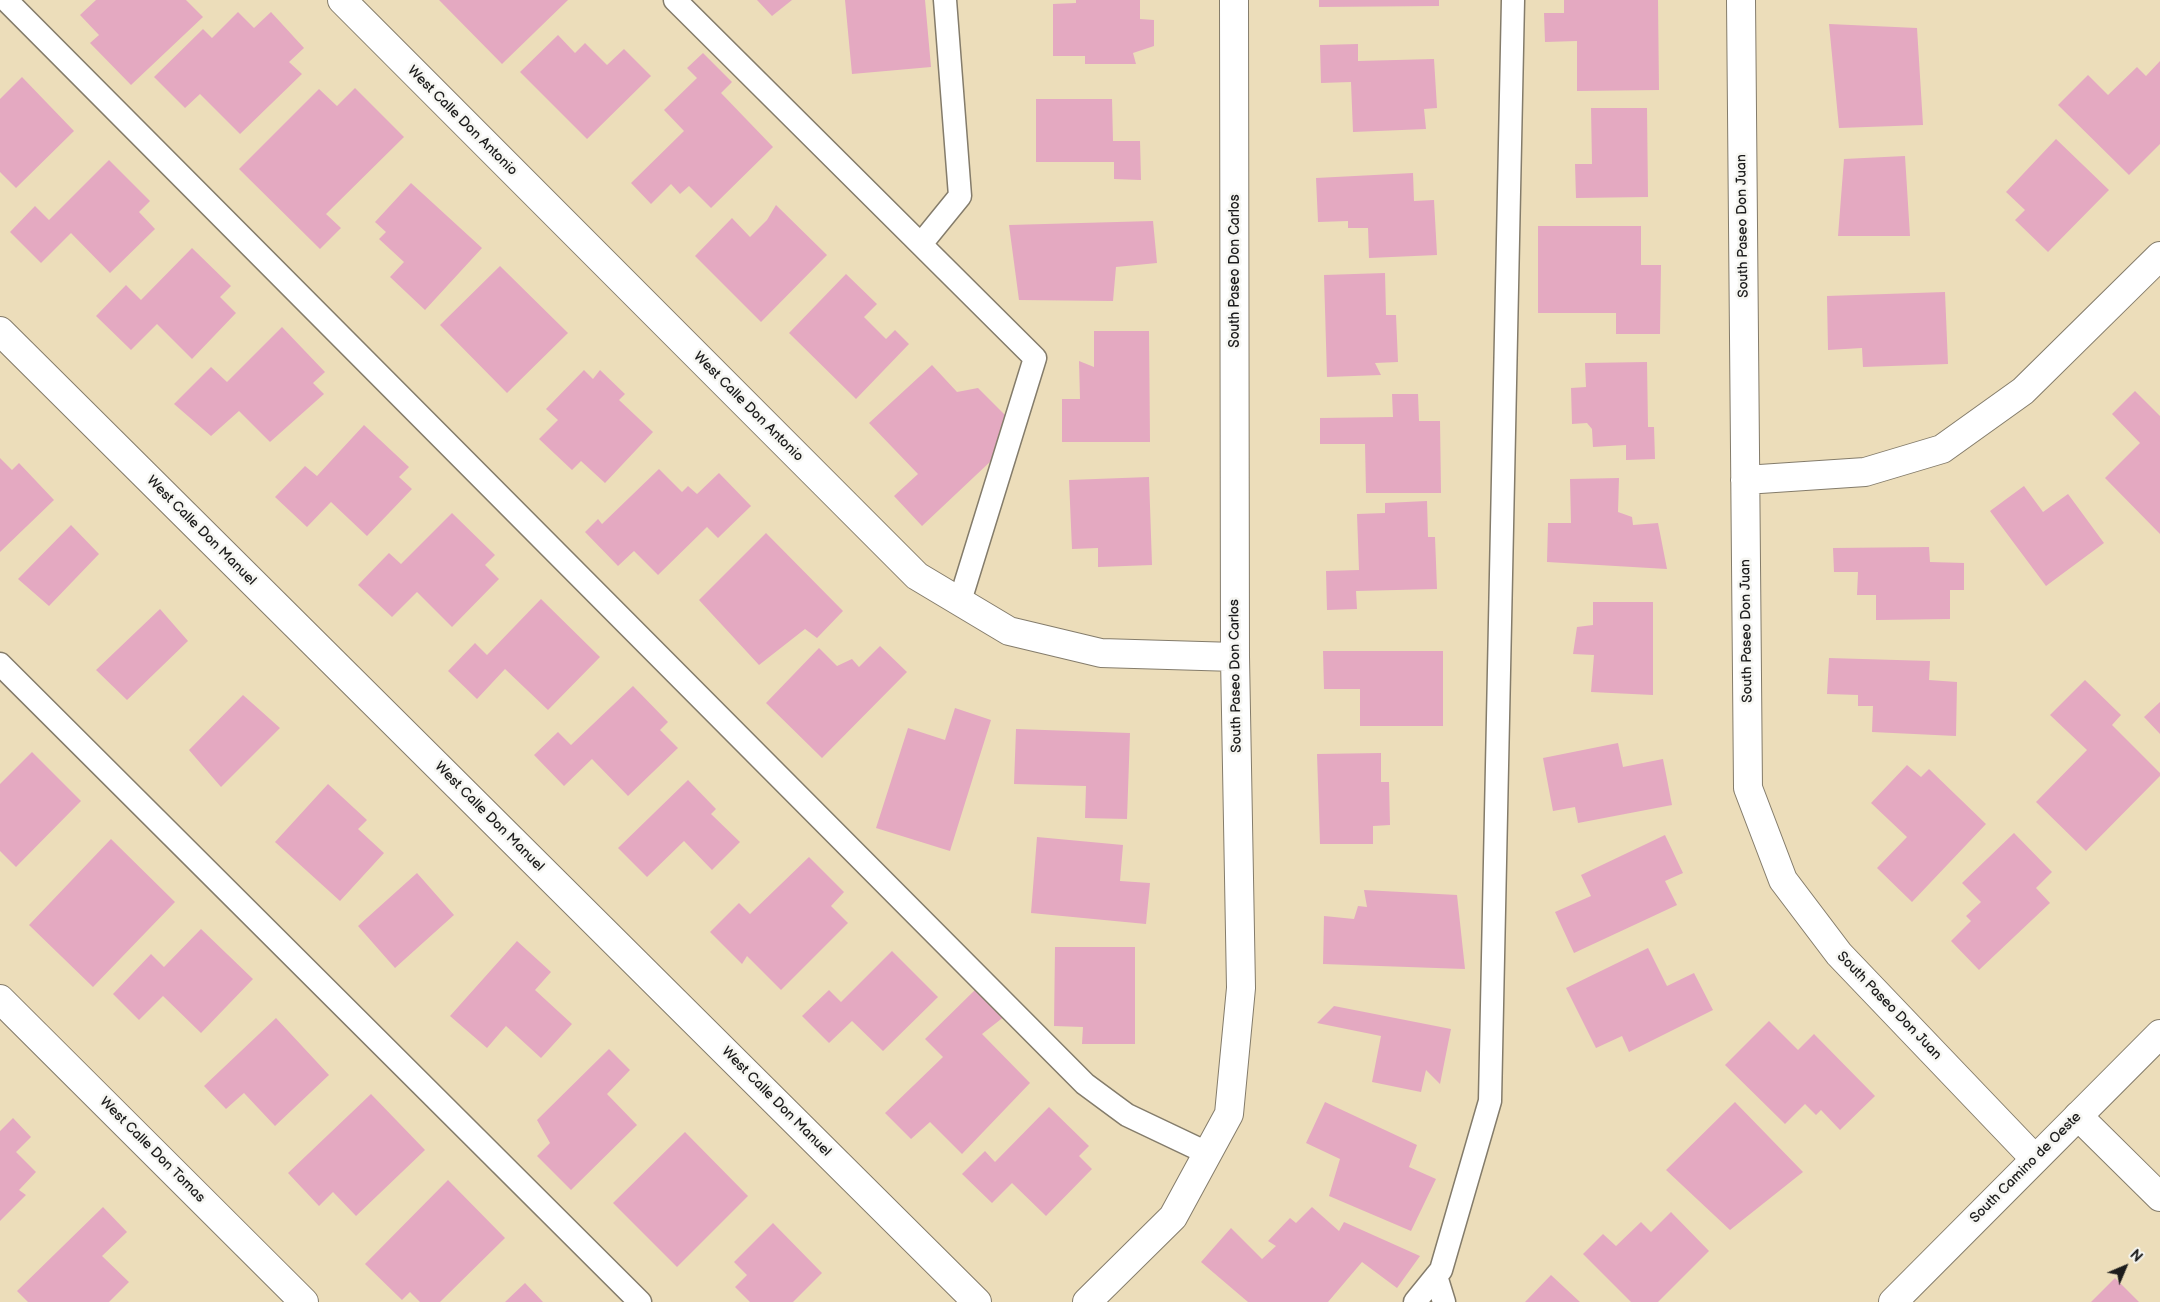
<!DOCTYPE html>
<style>
body{margin:0}
#map{position:relative;width:2160px;height:1302px;overflow:hidden;background:#ecddba;font-family:"Balsamiq Sans",sans-serif}
canvas{display:block}
.north{position:absolute;left:2100px;top:1242px;width:50px;height:50px;-webkit-text-stroke:4px #f6f6f2;paint-order:stroke;rotate:45deg;font-size:14px;font-weight:700;line-height:20px;text-align:center;color:#1c1c1c}
.north::after{content:'';display:block;margin:auto;width:18px;height:22px;background:#1c1c1c;clip-path:polygon(50% 0,100% 100%,50% 72%,0 100%)}
</style>
<div id="map">
<canvas width="2160" height="1302"></canvas>
<div class="north">N</div>
</div>
<script>
const ctx = document.querySelector('canvas').getContext('2d');
ctx.lineJoin = 'round';
function paint(path, color) {
  ctx.fillStyle = color;
  ctx.fill(path, 'evenodd');
}
function toPath(rows) {
  const path = new Path2D();
  for (const r of rows) {
    path.moveTo(r[0], r[1]);
    for (let i = 2; i < r.length; i += 2) path.lineTo(r[i], r[i + 1]);
  }
  return path;
}
function strokePath(path, color, width, dash) {
  ctx.strokeStyle = color;
  ctx.lineWidth = width;
  ctx.lineCap = dash ? 'butt' : 'round';
  ctx.setLineDash(dash || []);
  ctx.stroke(path);
}
function write(font, color, halo, rows, align = 'center') {
  ctx.font = font + ' "Balsamiq Sans",sans-serif';
  ctx.lineWidth = 5;
  ctx.setLineDash([]);
  ctx.textBaseline = 'middle';
  ctx.strokeStyle = halo;
  ctx.fillStyle = color;
  for (const [text, x, y, turn = 0] of rows) {
    ctx.save();
    ctx.translate(x, y);
    ctx.rotate((+turn || 0) * Math.PI / 180);
    ctx.textAlign = isNaN(turn) ? turn : align;
    if (halo) ctx.strokeText(text, 0, 0);
    ctx.fillText(text, 0, 0);
    ctx.restore();
  }
}
const building = toPath([
 [96,0,186,0,203,17,131,85,90,43,99,35,80,15],
 [439,0,568,0,502,64],
 [757,0,792,0,772,16],
 [845,0,925,0,931,67,852,74],
 [1076,0,1140,0,1140,19,1154,20,1154,46,1133,53,1136,64,1085,64,1085,56,1053,56,1053,4,1076,3],
 [1319,0,1439,0,1439,6,1319,7],
 [1564,0,1658,0,1659,90,1577,91,1577,41,1545,42,1544,13,1564,13],
 [238,12,254,28,271,12,304,48,289,62,302,74,240,134,200,94,185,108,154,77,203,29,212,38],
 [1829,24,1917,28,1923,125,1839,128],
 [558,35,575,53,585,43,607,65,624,49,651,76,587,139,520,72],
 [1358,44,1358,61,1434,59,1437,108,1424,109,1426,129,1353,132,1351,82,1321,83,1320,45],
 [703,53,732,82,721,93,773,147,711,208,689,186,680,194,671,184,651,204,631,183,684,131,664,110,697,78,687,68],
 [2160,61,2160,144,2129,175,2058,105,2088,75,2108,95,2137,67,2146,76],
 [22,77,74,131,16,188,0,172,0,99],
 [355,88,404,137,326,214,341,228,320,249,239,169,319,89,337,106],
 [1036,99,1112,99,1113,141,1140,141,1141,180,1114,179,1114,162,1036,162],
 [1591,108,1647,108,1648,197,1576,198,1575,164,1592,164],
 [2056,139,2109,190,2048,252,2015,220,2025,210,2006,192],
 [1905,156,1910,236,1838,236,1844,159],
 [109,160,150,201,139,212,155,229,110,273,71,233,41,263,10,232,35,206,49,220],
 [1413,173,1414,201,1434,200,1437,255,1369,258,1368,228,1348,228,1348,221,1318,222,1316,178],
 [411,183,482,248,425,310,390,277,404,262,379,239,386,232,375,222],
 [776,205,827,255,761,322,695,256,732,218,750,237,767,220],
 [1153,221,1157,263,1116,267,1113,301,1019,300,1009,225],
 [1538,226,1641,226,1641,265,1661,265,1660,334,1616,334,1616,313,1538,313],
 [192,248,231,286,220,297,236,313,192,359,157,324,131,350,96,316,126,285,141,300],
 [500,266,568,333,507,393,440,325],
 [1385,273,1386,315,1396,315,1398,362,1375,363,1381,375,1327,377,1324,275],
 [846,274,877,304,864,317,886,339,895,330,909,344,856,399,789,333],
 [1945,292,1948,364,1863,367,1862,348,1828,350,1827,296],
 [282,327,325,372,313,383,324,394,270,442,239,411,211,436,174,404,211,367,227,382],
 [1094,331,1149,331,1150,442,1062,442,1062,399,1080,399,1079,361,1094,367],
 [1647,362,1648,427,1654,427,1655,459,1626,460,1626,445,1593,447,1592,429,1587,423,1572,424,1571,388,1586,387,1585,363],
 [932,365,957,392,978,388,1006,416,992,460,922,526,894,496,918,474,869,423],
 [584,370,593,379,600,370,625,394,619,400,653,432,605,483,581,461,572,470,539,439,558,420,546,409],
 [2135,391,2160,416,2160,534,2105,478,2140,443,2112,414],
 [1392,394,1418,394,1419,421,1440,421,1441,493,1366,493,1365,444,1320,444,1320,418,1393,417],
 [364,425,409,467,399,477,412,489,367,536,331,502,307,527,275,497,305,466,317,476],
 [0,458,12,470,19,463,54,500,0,552],
 [659,469,682,492,688,486,697,494,719,473,751,506,718,538,707,527,658,575,634,551,618,566,585,532,598,519,602,524],
 [1149,477,1152,565,1098,567,1098,548,1072,549,1069,480],
 [1619,478,1618,512,1632,517,1633,525,1658,523,1667,569,1547,562,1548,523,1571,523,1570,479],
 [2024,486,2043,512,2068,494,2104,543,2046,586,1990,511],
 [1427,501,1428,537,1435,537,1437,589,1356,591,1357,609,1327,610,1326,571,1359,570,1357,514,1385,513,1385,503],
 [452,513,495,555,485,565,499,579,452,627,417,592,392,617,358,585,389,553,401,564],
 [71,525,99,554,49,606,18,579],
 [766,533,843,611,817,638,805,629,759,665,699,600],
 [1929,547,1930,562,1964,563,1964,590,1950,590,1950,619,1876,620,1876,595,1857,595,1858,572,1834,572,1833,548],
 [541,599,600,657,548,710,505,669,477,699,448,671,475,643,487,655],
 [1593,602,1653,602,1653,695,1591,692,1594,655,1573,654,1577,627,1593,625],
 [160,609,188,641,127,700,96,670],
 [880,646,907,672,822,758,766,703,819,648,837,666,852,659,859,667],
 [1323,651,1443,651,1443,726,1360,726,1360,689,1324,689],
 [1829,658,1930,661,1929,680,1957,682,1956,736,1872,732,1873,706,1858,706,1858,695,1827,694],
 [2085,680,2121,715,2112,725,2160,773,2160,776,2086,851,2036,802,2087,750,2050,715],
 [633,686,668,722,660,730,678,748,628,796,592,759,564,786,534,755,558,732,571,745],
 [243,695,280,728,221,787,189,750],
 [2160,702,2160,734,2144,717],
 [955,708,991,720,950,851,876,828,908,728,945,740],
 [1016,729,1130,733,1127,819,1085,818,1086,786,1014,784],
 [1618,743,1623,767,1663,759,1672,805,1578,823,1575,807,1553,811,1543,758],
 [32,752,81,801,16,867,0,851,0,784],
 [1381,753,1381,782,1389,782,1390,825,1373,826,1373,844,1320,844,1317,754],
 [1907,765,1921,777,1929,769,1986,824,1912,902,1877,868,1907,837,1871,803],
 [688,780,716,809,711,814,740,842,712,870,684,841,647,877,618,848],
 [328,784,367,820,358,829,384,853,340,901,275,842],
 [2014,833,2052,872,2036,888,2050,903,1979,970,1951,941,1971,921,1966,916,1981,902,1962,883],
 [1665,835,1683,873,1665,881,1677,905,1574,953,1555,912,1591,896,1581,875],
 [1037,837,1123,845,1120,881,1150,883,1146,924,1031,913],
 [111,839,175,902,93,987,29,925],
 [809,857,844,892,831,906,848,923,781,990,747,956,742,964,710,932,739,903,750,914],
 [417,873,454,915,395,968,358,926],
 [1364,890,1457,895,1465,969,1323,964,1324,916,1354,919,1358,906,1367,907],
 [201,929,253,979,201,1033,163,996,139,1020,113,994,151,954,164,967],
 [517,941,551,972,535,990,572,1024,541,1058,506,1026,487,1048,450,1016],
 [1055,947,1135,947,1135,1044,1082,1044,1083,1027,1054,1026],
 [1648,948,1667,986,1694,973,1713,1010,1629,1052,1622,1036,1596,1048,1566,988],
 [892,951,938,997,883,1051,852,1021,829,1043,802,1016,829,990,841,1002],
 [977,988,1005,1016,982,1034,1030,1083,962,1154,930,1122,911,1139,885,1113,943,1057,925,1039],
 [1334,1006,1451,1029,1440,1084,1426,1070,1421,1092,1372,1082,1381,1036,1317,1023],
 [276,1018,329,1075,275,1126,244,1093,226,1109,204,1086],
 [1769,1021,1798,1050,1814,1034,1875,1096,1840,1130,1821,1110,1816,1115,1805,1104,1785,1124,1725,1065],
 [609,1049,630,1070,607,1094,637,1125,571,1190,537,1156,550,1143,537,1120],
 [371,1094,425,1150,356,1216,333,1192,319,1206,288,1173],
 [1325,1102,1417,1145,1409,1167,1436,1179,1411,1231,1329,1196,1340,1159,1306,1143],
 [1735,1102,1803,1172,1730,1230,1666,1170],
 [1049,1107,1089,1146,1079,1156,1092,1169,1046,1216,1012,1183,992,1203,962,1174,985,1151,995,1162],
 [13,1118,31,1137,16,1152,36,1172,19,1190,26,1195,0,1221,0,1131],
 [685,1132,748,1196,677,1267,613,1203],
 [448,1180,505,1238,440,1302,420,1302,410,1292,402,1300,365,1264],
 [103,1207,127,1232,102,1256,129,1282,109,1302,28,1302,17,1291],
 [1312,1207,1339,1231,1344,1222,1420,1256,1397,1288,1362,1262,1328,1302,1248,1302,1201,1262,1231,1228,1262,1259,1276,1246,1268,1241,1290,1218,1296,1223],
 [1671,1212,1709,1251,1658,1302,1631,1302,1583,1254,1603,1234,1616,1246,1641,1222,1651,1232],
 [773,1223,822,1273,793,1302,750,1302,735,1287,747,1275,734,1262],
 [1551,1275,1580,1302,1525,1302],
 [2115,1278,2139,1302,2091,1302],
 [525,1283,543,1302,505,1302]
]);
const service = toPath([
 [6,0,1085,1084,1127,1115,1207,1153],
 [675,0,1035,358,960,601],
 [921,244,960,196,945,0],
 [0,664,640,1302],
 [1436,1276,1444,1302],
 [1415,1302,1441,1270,1490,1101,1513,0]
]);
const minor = toPath([
 [342,0,917,576,1009,631,1101,653,1235,657],
 [1741,0,1748,788,1783,880,1839,954,2035,1159],
 [0,331,977,1302],
 [1745,480,1865,472,1942,449,2023,391,2160,256],
 [0,999,304,1302],
 [2078,1116,2160,1197],
 [1087,1302,1173,1217,1229,1114,1241,988,1235,657,1234,0]
]);
const tertiary = toPath([
 [1893,1302,2160,1034]
]);
const streetNames = [
 ["West Calle Don Antonio",462,121,45],
 ["South Paseo Don Juan",1743,226,-91],
 ["South Paseo Don Carlos",1235,271,-90],
 ["West Calle Don Antonio",748,407,45],
 ["West Calle Don Manuel",201,531,45],
 ["South Paseo Don Juan",1747,631,-91],
 ["South Paseo Don Carlos",1236,676,-91],
 ["West Calle Don Manuel",489,817,45],
 ["South Paseo Don Juan",1889,1006,46],
 ["West Calle Don Manuel",776,1102,45],
 ["West Calle Don Tomas",152,1150,45],
 ["South Camino de Oeste",2026,1168,-45]
];
paint(building, '#e4a9c1');
strokePath(service, '#847c6b', 25);
strokePath(minor, '#847c6b', 30);
strokePath(tertiary, '#847c6b', 30);
strokePath(service, '#fff', 22);
strokePath(minor, '#fff', 28);
strokePath(tertiary, '#fff', 28);
write('14px', '#1c1c1c', '#f6f6f2', streetNames);
</script>
